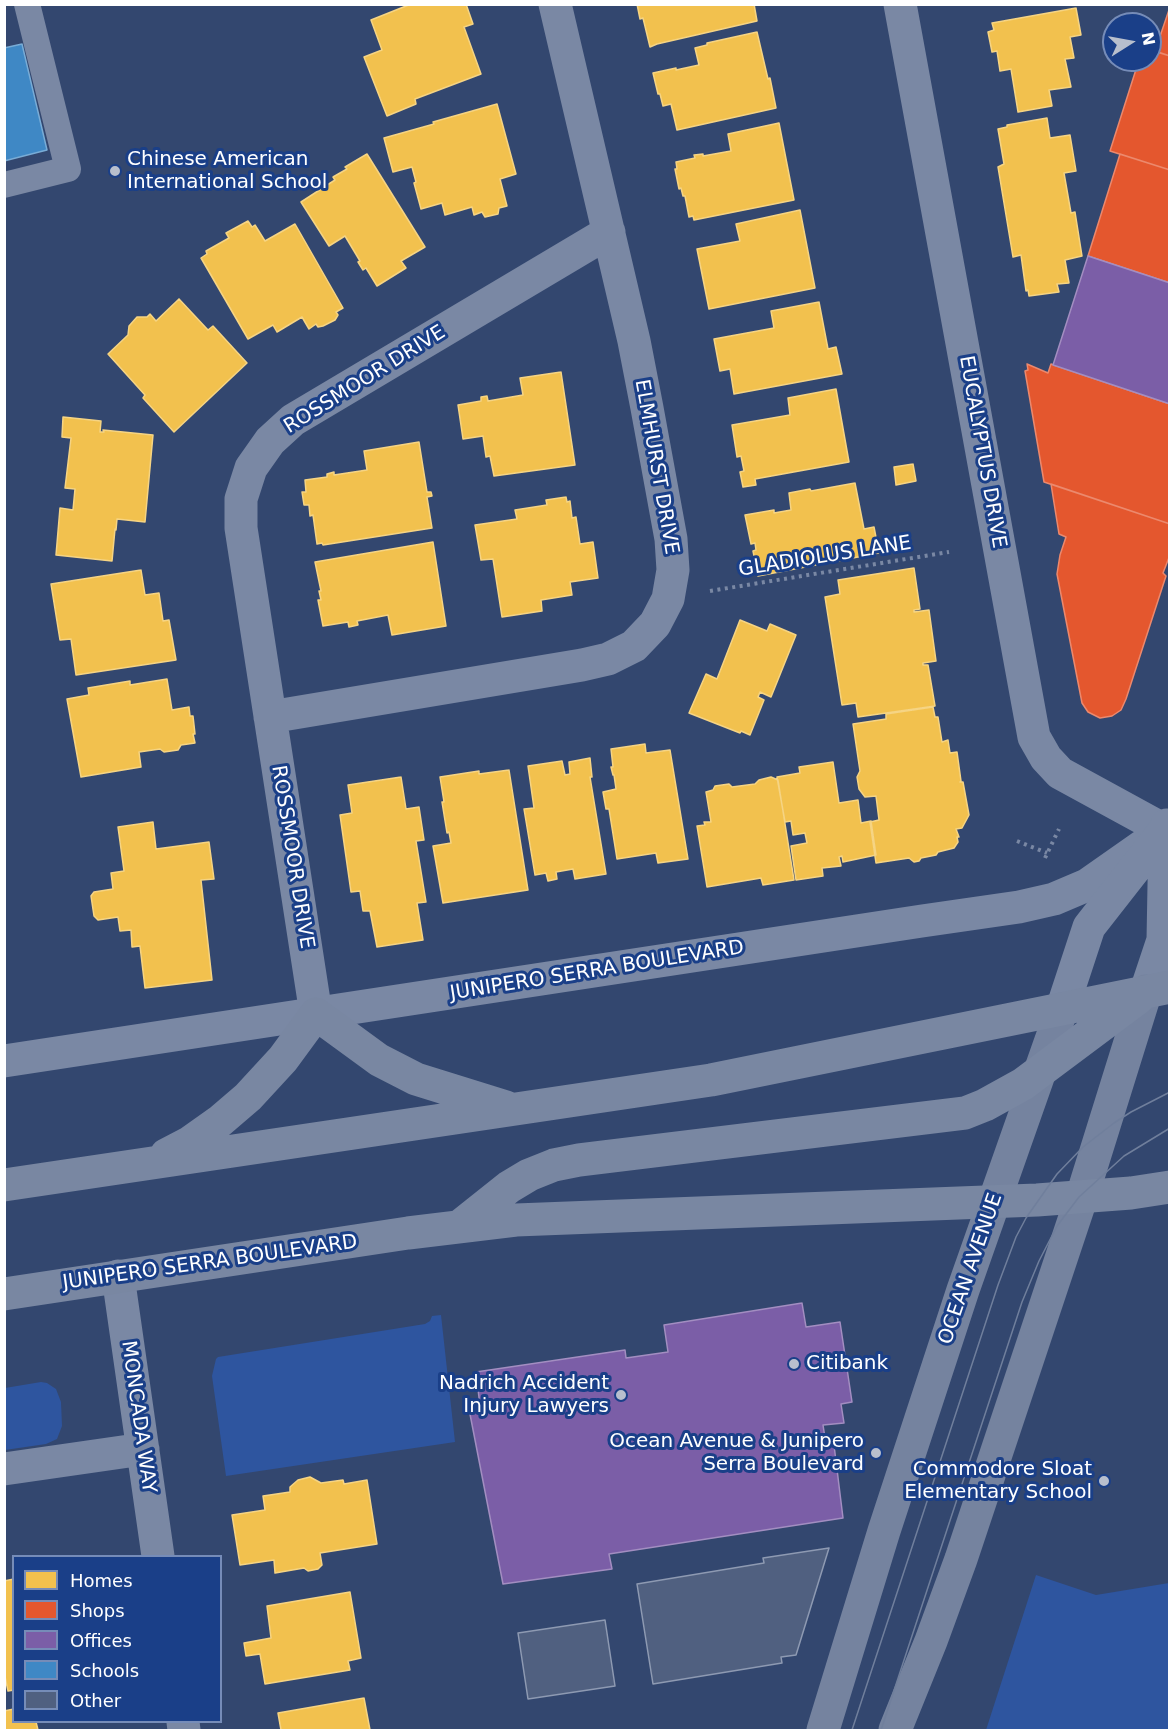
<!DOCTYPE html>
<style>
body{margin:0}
#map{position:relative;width:1174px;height:1735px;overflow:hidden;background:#33476f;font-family:"DejaVu Sans",sans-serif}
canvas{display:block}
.frame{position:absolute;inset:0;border:6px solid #fff;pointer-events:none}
.legend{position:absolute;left:12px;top:1555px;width:210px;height:168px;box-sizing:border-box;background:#1a3f88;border:2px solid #768cb8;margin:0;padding:8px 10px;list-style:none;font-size:18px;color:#fff}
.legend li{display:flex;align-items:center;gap:12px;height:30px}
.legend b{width:30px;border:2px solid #768cb8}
.north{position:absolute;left:1102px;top:12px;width:60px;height:60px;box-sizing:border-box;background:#1a3f88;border:2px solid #768cb8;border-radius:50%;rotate:79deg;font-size:16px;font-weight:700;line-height:24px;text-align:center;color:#fff}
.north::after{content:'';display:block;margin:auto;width:21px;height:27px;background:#b8bfcd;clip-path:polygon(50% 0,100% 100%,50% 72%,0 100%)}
</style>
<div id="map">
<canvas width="1174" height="1735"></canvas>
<div class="frame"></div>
<ul class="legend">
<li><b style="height:16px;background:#f2c14e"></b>Homes</li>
<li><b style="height:16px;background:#e4572e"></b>Shops</li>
<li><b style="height:16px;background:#7b5ea7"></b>Offices</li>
<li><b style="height:16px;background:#3f88c5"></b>Schools</li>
<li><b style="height:16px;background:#506080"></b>Other</li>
</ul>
<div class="north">N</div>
</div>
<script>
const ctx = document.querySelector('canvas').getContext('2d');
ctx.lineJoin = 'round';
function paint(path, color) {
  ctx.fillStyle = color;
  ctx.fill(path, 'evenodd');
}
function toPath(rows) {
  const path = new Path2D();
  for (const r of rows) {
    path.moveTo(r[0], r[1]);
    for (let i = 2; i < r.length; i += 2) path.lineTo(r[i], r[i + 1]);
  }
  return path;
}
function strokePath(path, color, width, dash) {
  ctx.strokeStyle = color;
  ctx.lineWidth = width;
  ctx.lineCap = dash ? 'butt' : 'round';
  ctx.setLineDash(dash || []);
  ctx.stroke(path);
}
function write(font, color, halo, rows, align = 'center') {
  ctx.font = font + ' "DejaVu Sans",sans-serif';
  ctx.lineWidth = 6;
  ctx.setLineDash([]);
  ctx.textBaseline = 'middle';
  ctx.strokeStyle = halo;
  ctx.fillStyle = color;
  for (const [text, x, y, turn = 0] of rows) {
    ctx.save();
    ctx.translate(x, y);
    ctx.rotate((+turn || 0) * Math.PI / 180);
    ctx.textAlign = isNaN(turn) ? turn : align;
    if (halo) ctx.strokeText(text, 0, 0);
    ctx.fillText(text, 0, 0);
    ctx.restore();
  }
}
const green = toPath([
 [441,1315,455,1442,226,1476,212,1376,216,1359,218,1357,425,1324,430,1321,432,1316],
 [41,1382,47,1383,56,1389,61,1402,62,1426,57,1439,46,1444,5,1450,5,1388],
 [1036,1575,1096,1595,1169,1583,1169,1730,986,1730]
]);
const homes = toPath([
 [411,4,466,4,473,24,464,27,481,74,415,99,416,104,387,116,364,57,382,50,371,20,411,4],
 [637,4,754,4,757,21,657,44,650,47,643,18,640,19,637,4],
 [1076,8,1081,35,1070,37,1074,58,1065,59,1071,87,1049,90,1052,106,1018,112,1011,69,1000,71,997,51,992,52,988,32,994,30,992,23,1076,8],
 [757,32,768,79,770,78,776,108,677,130,671,104,663,106,660,94,658,94,653,73,676,68,676,70,699,65,695,48,707,45,707,43,757,32],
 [497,104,516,174,500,179,507,206,499,208,498,214,485,217,482,212,474,215,472,207,445,215,442,203,421,209,414,183,416,182,412,167,393,172,384,138,434,124,433,122,497,104],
 [1047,118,1050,138,1070,135,1076,171,1064,173,1071,213,1075,212,1082,256,1065,260,1069,283,1057,284,1059,292,1029,296,1028,290,1026,291,1021,255,1013,257,998,167,1004,164,998,129,1007,127,1007,125,1047,118],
 [779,123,794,200,694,220,693,216,689,217,685,196,683,196,681,188,679,189,675,169,677,169,676,162,695,158,694,155,703,154,703,156,731,151,728,134,779,123],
 [367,154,425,247,401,261,406,268,377,286,366,268,363,270,358,262,360,261,345,236,329,246,301,202,335,180,333,177,347,169,345,167,367,154],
 [800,210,815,288,709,309,697,249,740,241,736,224,800,210],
 [248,221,252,227,255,225,265,241,295,224,343,308,336,312,338,315,335,320,323,326,318,327,316,324,309,329,302,317,277,332,273,325,248,339,201,258,207,254,206,251,229,238,226,233,248,221],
 [179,299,208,330,213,326,247,363,174,432,143,398,145,395,108,354,128,335,129,326,137,317,147,317,150,314,156,321,179,299],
 [819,302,828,349,836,347,842,374,734,394,730,369,720,371,714,339,774,328,771,311,819,302],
 [561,372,575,465,494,476,490,456,486,457,483,436,463,439,458,405,481,401,481,397,487,396,488,401,523,395,520,378,561,372],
 [836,389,849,462,755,479,756,485,743,487,740,472,744,471,741,456,737,457,732,425,790,415,788,398,836,389],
 [63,417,101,421,100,432,104,432,103,430,153,435,145,522,117,519,116,530,115,529,112,561,56,555,60,508,73,510,75,489,65,488,71,438,62,437,63,417],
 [419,442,427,492,431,492,432,496,427,497,432,528,323,545,322,543,317,544,313,515,310,516,309,505,304,505,302,492,306,492,305,480,327,477,327,474,334,472,334,475,367,470,364,451,419,442],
 [913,464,916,481,896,485,894,467,913,464],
 [855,483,864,529,874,527,879,553,758,576,753,551,756,550,755,543,751,544,745,515,774,510,774,513,791,510,789,493,810,489,811,491,855,483],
 [566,497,567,502,570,501,572,518,576,517,580,544,593,542,598,578,570,582,572,595,541,600,542,611,502,617,493,559,481,560,475,525,517,519,515,510,547,505,546,500,566,497],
 [433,542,446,626,392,635,388,615,357,621,358,625,349,627,348,622,323,626,318,600,321,600,319,591,321,591,315,562,433,542],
 [914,568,920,609,914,610,914,612,929,610,936,661,923,663,923,665,928,665,935,706,858,717,856,703,842,705,825,597,840,594,838,580,914,568],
 [141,570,145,595,159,593,163,621,169,620,176,660,76,675,71,639,60,640,51,584,141,570],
 [740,620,767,631,770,624,796,635,771,697,760,692,758,697,764,700,750,735,741,731,740,733,689,713,706,674,717,679,740,620],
 [167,679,172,710,189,707,190,716,193,716,195,734,193,734,195,743,181,745,178,750,164,752,160,749,139,752,141,767,81,777,67,699,89,695,88,688,130,681,130,685,167,679],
 [933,707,935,717,938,717,942,742,948,740,950,753,957,752,961,781,960,782,963,782,969,815,962,828,956,829,959,837,957,837,958,842,954,848,938,852,936,855,921,858,919,861,914,862,909,858,876,863,870,822,879,820,876,796,865,797,859,789,857,777,860,771,853,724,886,719,886,714,933,707],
 [645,744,646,753,670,750,688,859,658,863,656,853,617,859,609,809,606,809,603,792,616,789,614,775,613,775,611,767,613,767,611,749,645,744],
 [590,758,592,777,590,777,606,874,575,879,573,869,556,872,557,879,548,881,546,873,535,875,524,809,534,808,528,766,562,761,565,775,570,774,569,762,590,758],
 [833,762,839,803,858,800,861,823,871,821,876,855,843,862,842,856,839,857,841,866,822,868,823,876,796,880,791,846,807,843,805,833,793,835,791,821,785,822,777,777,800,773,799,767,833,762],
 [509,770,528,890,443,903,433,846,451,843,449,832,447,833,442,802,444,802,440,777,479,771,479,774,509,770],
 [401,777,406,809,419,807,424,840,416,841,426,902,417,903,423,940,377,947,370,911,363,911,360,891,351,892,340,815,352,813,348,785,401,777],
 [771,777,778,780,794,880,763,885,761,878,707,887,697,826,705,825,704,822,711,822,706,792,713,790,715,786,729,784,732,787,755,784,759,780,771,777],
 [153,822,156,849,209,842,214,879,201,880,212,980,145,988,140,946,132,947,131,930,120,931,118,917,98,920,94,916,91,896,94,892,113,889,111,873,124,871,118,827,153,822],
 [310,1477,321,1483,343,1480,344,1484,367,1480,377,1544,320,1553,322,1565,318,1569,308,1571,304,1568,275,1573,274,1560,240,1565,232,1515,265,1510,263,1496,290,1492,290,1487,298,1480,310,1477],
 [14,1579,14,1690,8,1691,4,1672,4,1581,14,1579],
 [350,1592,361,1658,348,1661,350,1670,265,1684,260,1654,246,1656,244,1643,271,1638,267,1606,350,1592],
 [364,1698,370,1730,281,1730,278,1713,364,1698],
 [14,1709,14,1722,36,1722,38,1730,4,1730,4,1711,14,1709]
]);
const shops = toPath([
 [1170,7,1170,56,1155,51,1170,7],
 [1150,50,1170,56,1170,170,1110,151,1139,60,1150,60,1150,50],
 [1120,154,1170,170,1170,283,1088,256,1120,154],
 [1027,364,1048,373,1051,364,1170,404,1170,524,1044,482,1025,371,1028,370,1027,364],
 [1051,484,1170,524,1170,555,1163,573,1166,576,1126,699,1121,710,1112,716,1100,718,1088,712,1082,703,1057,574,1060,555,1066,537,1059,534,1051,484]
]);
const offices = toPath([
 [1088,256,1170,283,1170,404,1053,365,1088,256],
 [802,1303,806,1327,840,1322,852,1402,841,1404,844,1423,823,1425,825,1438,833,1437,843,1518,609,1554,612,1569,503,1584,469,1409,480,1406,476,1372,625,1350,626,1358,668,1352,664,1325,802,1303]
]);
const schools = toPath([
 [22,44,47,150,4,161,4,48,22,44]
]);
const building = toPath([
 [829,1548,796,1655,781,1657,782,1663,653,1684,637,1584,764,1563,763,1558,829,1548],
 [605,1620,615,1686,528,1699,518,1633,605,1620]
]);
const path = toPath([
 [710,591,949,552],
 [1017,841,1047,853],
 [1045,858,1059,829]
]);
const service = toPath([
 [4,185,68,169,27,4]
]);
const minor = toPath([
 [900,4,1034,737,1046,758,1060,773,1170,833],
 [270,717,582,665,608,659,634,646,655,624,668,599,673,570,671,539,647,408,634,341,555,4],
 [316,1014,241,528,241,499,251,468,270,441,293,420,609,232],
 [4,1061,922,921,1019,907,1054,899,1087,885,1154,838],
 [118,1276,158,1556],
 [4,1469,143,1449],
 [183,1722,184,1730]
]);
const tertiary = toPath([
 [1146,991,1163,940,1165,830,1167,825],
 [1062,1009,1089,927,1165,830]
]);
const secondary = toPath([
 [823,1730,884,1531,963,1290,1062,1009],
 [895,1730,931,1641,961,1559,1083,1193,1146,991]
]);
const primary = toPath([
 [166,1155,189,1143,220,1121,248,1097,283,1059,316,1014,379,1060,416,1079,506,1107],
 [4,1185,711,1080,1170,987],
 [460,1226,509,1187,529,1175,554,1165,579,1160,965,1113,985,1105,1023,1084,1138,998],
 [4,1294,408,1233,516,1220,1037,1200,1131,1193,1170,1187]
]);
const tram = toPath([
 [852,1730,998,1285,1016,1237,1026,1218,1057,1174,1083,1147,1114,1123,1131,1112,1170,1092],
 [881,1730,1022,1302,1039,1261,1057,1226,1079,1197,1124,1156,1170,1128]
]);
const markers = [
 [115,171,6,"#b8bfcd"],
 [794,1364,6,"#b8bfcd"],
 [621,1395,6,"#b8bfcd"],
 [876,1453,6,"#b8bfcd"],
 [1104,1481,6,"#b8bfcd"]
];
const poiNames = [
 ["Chinese American",127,160,"left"],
 ["International School",127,183,"left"],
 ["Citibank",806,1364,"left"],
 ["Nadrich Accident",609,1384],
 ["Injury Lawyers",609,1407],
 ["Ocean Avenue & Junipero",864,1442],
 ["Serra Boulevard",864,1465],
 ["Commodore Sloat",1092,1470],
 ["Elementary School",1092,1493]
];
const streetNames = [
 ["ROSSMOOR DRIVE",365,380,-32],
 ["EUCALYPTUS DRIVE",982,452,80],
 ["ELMHURST DRIVE",656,467,80],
 ["GLADIOLUS LANE",825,557,-9],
 ["ROSSMOOR DRIVE",292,857,81],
 ["JUNIPERO SERRA BOULEVARD",597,971,-9],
 ["JUNIPERO SERRA BOULEVARD",210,1263,-8],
 ["OCEAN AVENUE",971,1269,-71],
 ["MONCADA WAY",138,1417,82]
];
paint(green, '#2e559f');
paint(homes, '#f2c14e');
strokePath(homes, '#f6d483', 1.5);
paint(shops, '#e4572e');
strokePath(shops, '#ec896d', 1.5);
paint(offices, '#7b5ea7');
strokePath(offices, '#a38ec1', 1.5);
paint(schools, '#3f88c5');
strokePath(schools, '#79acd6', 1.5);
paint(building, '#506080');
strokePath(building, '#8e9ab2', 1.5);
strokePath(path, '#7a88a4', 4, [3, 4.5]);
strokePath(service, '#7a88a4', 26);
strokePath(minor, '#7a88a4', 33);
strokePath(tertiary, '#7a88a4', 33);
strokePath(secondary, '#75839f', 33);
strokePath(primary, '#7987a2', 33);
strokePath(tram, '#707f9c', 1.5);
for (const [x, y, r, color] of markers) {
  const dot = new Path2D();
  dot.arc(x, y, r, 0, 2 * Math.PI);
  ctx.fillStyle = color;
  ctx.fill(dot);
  strokePath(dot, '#1a3f88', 2);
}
write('20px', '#fff', '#1a3f88', poiNames, 'right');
write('20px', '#fff', '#1a3f88', streetNames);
</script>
